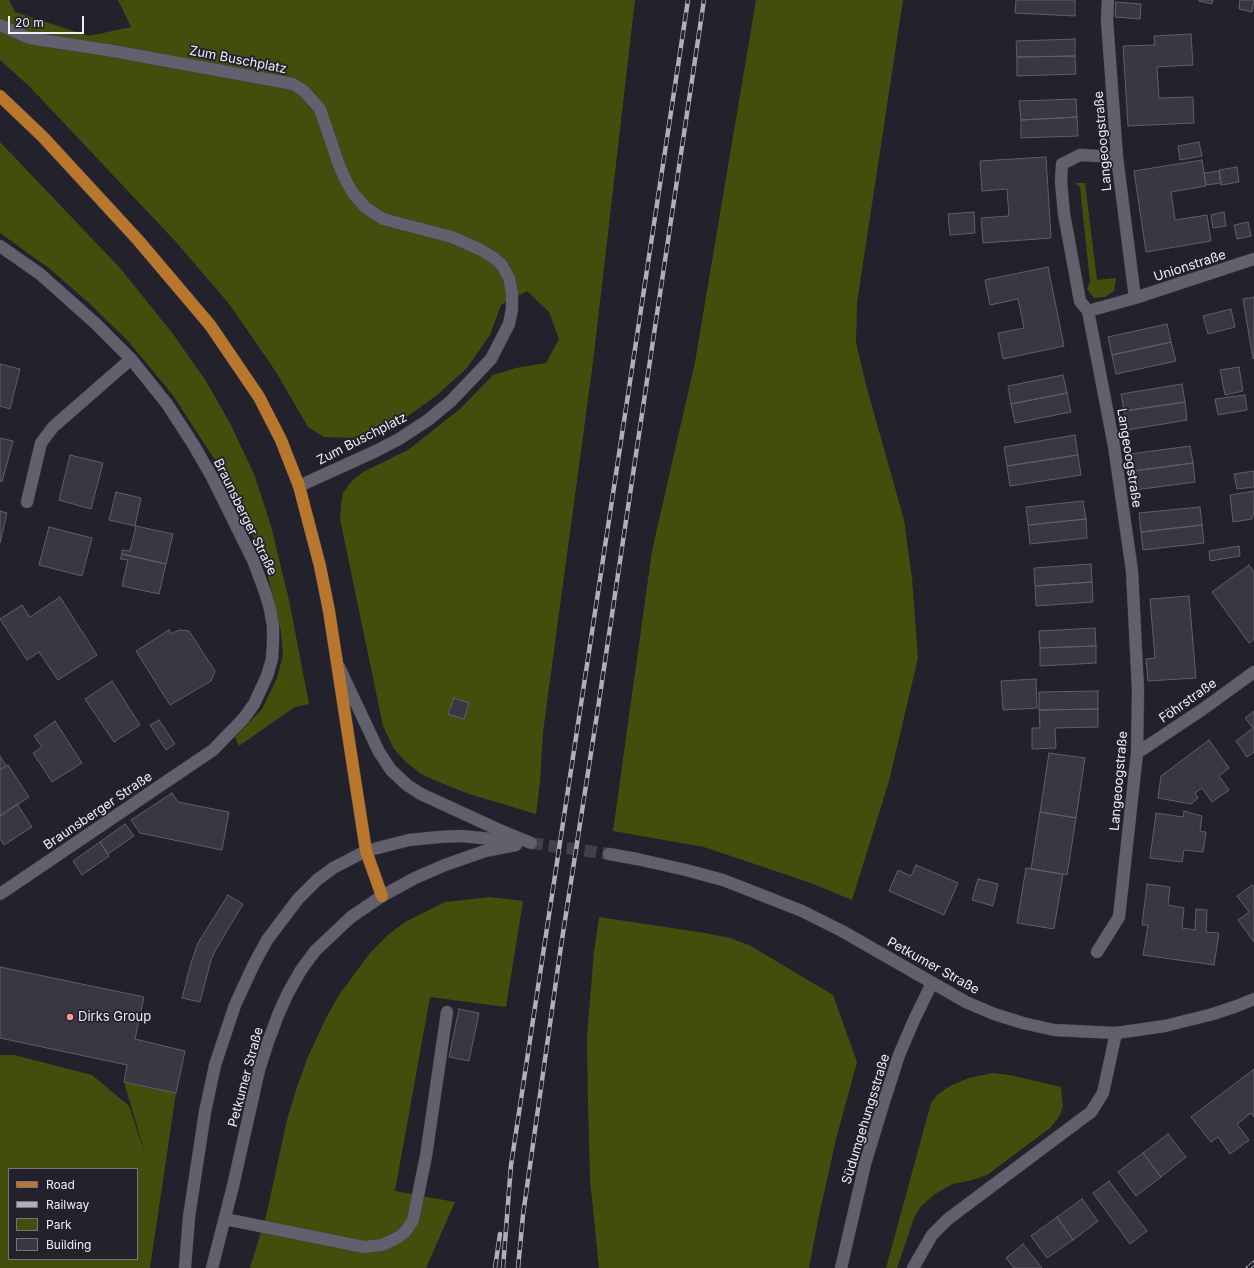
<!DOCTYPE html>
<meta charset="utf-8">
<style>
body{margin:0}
#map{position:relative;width:1254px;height:1268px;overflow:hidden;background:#23212c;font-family:Inter,sans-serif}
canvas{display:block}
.legend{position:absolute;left:8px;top:1168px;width:130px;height:92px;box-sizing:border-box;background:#23212c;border:1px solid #75737c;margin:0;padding:5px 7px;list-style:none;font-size:12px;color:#efedf5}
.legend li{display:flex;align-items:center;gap:8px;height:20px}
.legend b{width:20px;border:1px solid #75737c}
.scale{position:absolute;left:8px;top:16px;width:76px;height:18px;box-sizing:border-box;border:2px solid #efedf5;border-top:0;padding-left:5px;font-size:12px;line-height:14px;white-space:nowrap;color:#efedf5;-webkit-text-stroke:3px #23212c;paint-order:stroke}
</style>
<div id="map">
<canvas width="1254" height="1268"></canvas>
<ul class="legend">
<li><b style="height:5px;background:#b9772e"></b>Road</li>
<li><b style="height:5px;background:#b1afb8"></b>Railway</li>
<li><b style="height:11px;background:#424f0c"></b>Park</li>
<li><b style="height:11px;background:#3a3743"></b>Building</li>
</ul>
<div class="scale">20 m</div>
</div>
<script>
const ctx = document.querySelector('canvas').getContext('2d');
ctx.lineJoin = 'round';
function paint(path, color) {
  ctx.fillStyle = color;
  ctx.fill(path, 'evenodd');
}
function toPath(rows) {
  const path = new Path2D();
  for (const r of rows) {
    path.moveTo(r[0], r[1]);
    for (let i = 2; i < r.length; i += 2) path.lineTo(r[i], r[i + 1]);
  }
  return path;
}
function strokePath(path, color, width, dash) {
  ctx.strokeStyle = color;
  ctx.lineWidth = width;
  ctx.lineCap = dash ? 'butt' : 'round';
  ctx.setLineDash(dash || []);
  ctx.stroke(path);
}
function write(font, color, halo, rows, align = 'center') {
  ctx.font = font + ' Inter,sans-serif';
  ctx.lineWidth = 3.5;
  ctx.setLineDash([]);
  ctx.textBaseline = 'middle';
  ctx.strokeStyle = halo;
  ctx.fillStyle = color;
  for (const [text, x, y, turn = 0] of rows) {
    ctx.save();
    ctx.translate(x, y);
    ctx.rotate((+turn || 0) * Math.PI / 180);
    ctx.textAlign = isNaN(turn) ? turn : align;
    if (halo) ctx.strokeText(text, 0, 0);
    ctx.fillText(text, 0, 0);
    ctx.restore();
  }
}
const green = toPath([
 [0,0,9,0,15,12,89,36,131,27,118,0,635,0,593,362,543,732,540,782,536,814,469,794,441,783,421,774,406,762,394,749,383,726,340,519,341,505,343,493,351,482,363,472,408,450,460,409,493,375,516,368,546,363,559,339,549,312,527,291,501,305,490,335,467,368,436,396,405,418,377,431,353,438,324,437,308,427,276,372,230,305,176,242,30,87,0,60],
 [756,0,903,0,857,303,856,342,866,385,904,520,912,578,918,658,889,781,852,900,808,882,704,847,613,831,652,551,695,362],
 [0,142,120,268,173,334,206,381,231,425,254,474,271,526,289,600,309,704,295,707,239,746,235,737,262,709,277,678,283,655,281,632,268,576,245,516,215,460,172,394,128,341,89,303,50,269,0,233],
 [1075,183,1085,183,1097,280,1116,278,1114,291,1105,297,1094,298,1087,289,1090,282,1080,187],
 [490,897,523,901,506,1007,430,997,395,1191,455,1202,426,1268,250,1268,266,1216,287,1120,296,1090,307,1059,326,1018,339,995,370,953,389,934,405,922,445,902],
 [599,917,705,933,730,938,749,945,833,995,857,1062,836,1139,818,1220,809,1268,599,1268,590,1179,588,1104,587,1036,594,951],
 [0,1055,14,1055,92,1075,129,1106,146,1157,124,1082,176,1093,150,1268,0,1268],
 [9,1169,137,1169,137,1259,9,1259],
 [992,1073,1010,1075,1061,1087,1063,1107,1059,1117,1050,1128,987,1175,972,1180,953,1184,935,1194,921,1206,914,1218,897,1268,886,1268,931,1103,937,1095,950,1086,969,1078]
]);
const building = toPath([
 [1016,0,1075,0,1075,16,1015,13,1016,0],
 [1199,0,1213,0,1212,4,1199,1,1199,0],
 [1240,0,1254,0,1252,12,1239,9,1240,0],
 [1116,2,1141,4,1140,19,1115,17,1116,2],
 [1191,34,1193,65,1157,67,1159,98,1193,97,1194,123,1128,126,1123,46,1155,45,1154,36,1191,34],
 [1075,39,1075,56,1017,57,1016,41,1075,39],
 [1075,56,1076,74,1017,76,1017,57,1075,56],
 [1076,99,1077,117,1021,120,1019,101,1076,99],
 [1077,117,1078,136,1021,138,1021,120,1077,117],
 [1199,142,1202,156,1180,160,1178,146,1199,142],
 [1046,157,1051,238,983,243,981,218,1009,216,1007,189,982,191,980,161,1046,157],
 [1202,160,1206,186,1171,192,1175,220,1207,215,1211,241,1146,252,1134,171,1202,160],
 [1237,167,1239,182,1221,185,1219,170,1237,167],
 [1219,171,1221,183,1206,185,1204,173,1219,171],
 [974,212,975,233,950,235,948,214,974,212],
 [1224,212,1226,226,1213,228,1211,215,1224,212],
 [1248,222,1251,236,1237,239,1234,225,1248,222],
 [1048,267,1064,346,1003,359,998,333,1024,328,1018,299,990,305,985,280,1048,267],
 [1254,297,1254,358,1253,359,1243,299,1254,297],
 [1231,309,1235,327,1208,334,1203,316,1231,309],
 [1167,324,1171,342,1112,355,1108,337,1167,324],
 [1171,342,1176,361,1116,374,1112,355,1171,342],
 [0,364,20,369,10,409,0,406,0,364],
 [1239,367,1243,391,1225,395,1220,370,1239,367],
 [1063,375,1067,393,1011,404,1008,386,1063,375],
 [1182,384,1185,402,1124,411,1121,394,1182,384],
 [1067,393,1071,412,1015,423,1011,404,1067,393],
 [1245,395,1247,410,1218,415,1215,399,1245,395],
 [1185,402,1187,420,1127,430,1124,411,1185,402],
 [1075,435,1078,455,1007,466,1004,447,1075,435],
 [0,438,13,441,2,482,0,481,0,438],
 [1190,446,1193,463,1133,471,1130,454,1190,446],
 [70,455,103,463,91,509,59,500,70,455],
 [1078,455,1081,475,1010,486,1007,466,1078,455],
 [1193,463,1195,482,1135,490,1133,471,1193,463],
 [1254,471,1254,487,1237,489,1234,474,1254,471],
 [1254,491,1254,511,1252,519,1233,522,1230,495,1254,491],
 [116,492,141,498,135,526,109,520,116,492],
 [1083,501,1086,519,1028,525,1026,507,1083,501],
 [1200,507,1202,525,1141,532,1139,513,1200,507],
 [0,511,7,513,0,543,0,511],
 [1086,519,1087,538,1030,544,1028,525,1086,519],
 [1202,525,1204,543,1143,550,1141,532,1202,525],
 [136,526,173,534,166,564,122,554,122,550,130,551,136,526],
 [49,527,92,538,82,576,39,565,49,527],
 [1239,546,1240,556,1210,561,1209,551,1239,546],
 [122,554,166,564,159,594,122,586,128,560,120,559,122,554],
 [1091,564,1092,582,1035,586,1034,568,1091,564],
 [1249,565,1254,572,1254,639,1249,643,1212,592,1249,565],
 [1092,582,1093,602,1036,606,1035,586,1092,582],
 [1189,596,1196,678,1148,681,1146,659,1155,658,1150,599,1189,596],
 [60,597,97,655,58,680,39,652,27,660,0,619,22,605,30,617,60,597],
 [1095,628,1096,646,1040,648,1039,631,1095,628],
 [169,630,171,634,179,630,189,631,215,671,211,681,170,705,136,651,169,630],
 [1096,646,1096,663,1040,666,1040,648,1096,646],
 [1036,679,1037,708,1003,710,1001,681,1036,679],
 [112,681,140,725,114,742,85,699,112,681],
 [1098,691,1098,709,1039,710,1039,692,1098,691],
 [454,698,469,703,464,719,448,714,454,698],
 [1098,709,1098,727,1055,728,1056,748,1032,749,1032,728,1040,728,1039,710,1098,709],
 [1254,711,1254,752,1247,757,1236,741,1253,728,1245,718,1254,711],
 [159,720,175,744,166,750,150,725,159,720],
 [55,721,82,763,52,782,33,753,42,747,34,736,55,721],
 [1209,740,1229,768,1219,776,1229,790,1212,802,1202,788,1195,793,1198,798,1191,804,1158,798,1161,776,1209,740],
 [1049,753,1085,758,1076,818,1040,812,1049,753],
 [0,756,6,766,0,770,0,756],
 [8,765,29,797,0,816,0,770,8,765],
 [172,793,178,802,229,812,222,850,140,833,131,820,172,793],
 [17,804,32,827,4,845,0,839,0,816,17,804],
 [1184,811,1202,816,1200,831,1206,832,1203,852,1184,850,1182,862,1150,858,1156,813,1183,817,1184,811],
 [1040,812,1076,818,1067,875,1031,869,1040,812],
 [125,824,134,836,108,854,100,842,125,824],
 [100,842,109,856,82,875,73,861,100,842],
 [916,865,958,883,944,915,889,891,898,870,911,876,916,865],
 [1026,868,1063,874,1054,929,1017,923,1026,868],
 [978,879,998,884,993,906,972,900,978,879],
 [1147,884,1170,887,1168,905,1184,908,1182,928,1195,930,1196,909,1207,910,1206,932,1219,933,1214,965,1143,955,1148,925,1142,925,1147,884],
 [1252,885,1254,888,1254,942,1238,920,1249,912,1237,896,1252,885],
 [228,895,243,904,215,951,211,960,200,1002,182,998,191,963,198,943,228,895],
 [0,967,144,997,135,1039,185,1051,176,1093,124,1082,127,1065,0,1038,0,967],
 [459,1009,479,1013,469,1061,449,1057,459,1009],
 [1254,1069,1254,1117,1251,1113,1237,1124,1249,1140,1230,1154,1218,1137,1211,1142,1191,1117,1254,1069],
 [1168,1134,1186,1157,1161,1177,1143,1153,1168,1134],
 [1143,1153,1161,1177,1136,1196,1118,1172,1143,1153],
 [1109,1181,1147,1231,1130,1244,1093,1193,1109,1181],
 [1082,1199,1098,1221,1073,1240,1057,1217,1082,1199],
 [1057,1217,1073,1240,1047,1258,1031,1236,1057,1217],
 [1023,1244,1042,1268,1014,1268,1006,1258,1023,1244]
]);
const secondaryTunnel = toPath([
 [531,843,609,854]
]);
const service = toPath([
 [1088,311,1080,301,1064,214,1061,182,1062,164,1080,155,1117,157],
 [27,502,41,443,53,427,131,359],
 [225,1219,364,1247,382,1245,399,1237,406,1231,413,1220,426,1156,447,1012],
 [913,1268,932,1235,948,1219,1091,1112,1103,1093,1116,1033]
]);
const minor = toPath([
 [0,25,29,38,113,51,293,84,304,91,320,109,339,165,346,181,353,193,366,208,383,219,452,237,481,250,494,258,502,265,509,278,512,293,512,309,509,324,491,359,451,401,428,420,399,439,376,451,299,486],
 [0,246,40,274,95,323,131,359,167,404,193,444,212,477,253,560,265,592,270,609,273,626,273,643,272,659,267,676,254,704,244,718,213,750,0,894],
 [1135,298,1254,259],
 [1137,753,1203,709,1254,672],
 [1097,952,1119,917,1137,753,1138,690,1132,571,1114,446,1088,311,1135,298,1117,157,1107,20,1108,0]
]);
const tertiary = toPath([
 [185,1268,189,1217,205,1112,215,1065,235,1005,254,964,267,940,298,899,317,880,333,868,366,851],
 [212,1268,233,1186,259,1070,268,1042,278,1015,288,993,301,970,315,951,351,917,382,896]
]);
const secondary = toPath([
 [339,667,379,752,391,770,407,785,421,794,497,829,531,843],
 [366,851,409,840,439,837,461,836,514,841],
 [609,854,637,859,686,870,723,880,764,896,802,911,842,931,966,1002,994,1014,1023,1023,1054,1030,1116,1033,1165,1026,1213,1014,1237,1006,1254,999],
 [382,896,415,878,445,865,485,851,516,845],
 [841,1268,865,1164,882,1108,899,1055,914,1020,932,983]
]);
const primary = toPath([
 [0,96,43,137,138,240,210,325,259,397,281,440,299,486,320,566,329,611,366,851,382,896]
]);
const rail = toPath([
 [495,1268,500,1234],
 [503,1268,511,1165,688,0],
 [518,1268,523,1215,561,946,598,708,704,0],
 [1248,1268,1254,1263]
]);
const markers = [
 [70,1017,4,"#f49d8b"]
];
const streetNames = [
 ["Zum Buschplatz",238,60,11],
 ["Langeoogstraße",1103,141,-95],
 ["Unionstraße",1190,266,-18],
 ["Zum Buschplatz",362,439,-27],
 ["Langeoogstraße",1129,458,81],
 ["Braunsberger Straße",245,517,64],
 ["Föhrstraße",1188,701,-35],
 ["Langeoogstraße",1119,781,-85],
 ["Braunsberger Straße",98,811,-34],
 ["Petkumer Straße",933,966,29],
 ["Petkumer Straße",246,1077,-75],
 ["Südumgehungsstraße",866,1119,-73]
];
const poiNames = [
 ["Dirks Group",78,1017]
];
paint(green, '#424f0c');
paint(building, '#3a3743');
strokePath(building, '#605e6a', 1);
strokePath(secondaryTunnel, '#42404a', 12, [12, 6]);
strokePath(service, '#3f3d46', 13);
strokePath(minor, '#3f3d46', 13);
strokePath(tertiary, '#3f3d46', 13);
strokePath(secondary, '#3f3d46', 13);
strokePath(primary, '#3f3d46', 13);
strokePath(service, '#63606d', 12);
strokePath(minor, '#63606d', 12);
strokePath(tertiary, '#63606d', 12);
strokePath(secondary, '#63606d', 12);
strokePath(primary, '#b9772e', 12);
strokePath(rail, '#b1afb8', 4.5);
strokePath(rail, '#23212c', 3, [9]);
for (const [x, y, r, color] of markers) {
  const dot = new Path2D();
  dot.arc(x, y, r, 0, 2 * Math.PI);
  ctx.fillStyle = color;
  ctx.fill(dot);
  strokePath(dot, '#23212c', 1.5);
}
write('13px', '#efedf5', '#23212c', streetNames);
write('13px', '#efedf5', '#23212c', poiNames, 'left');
</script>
